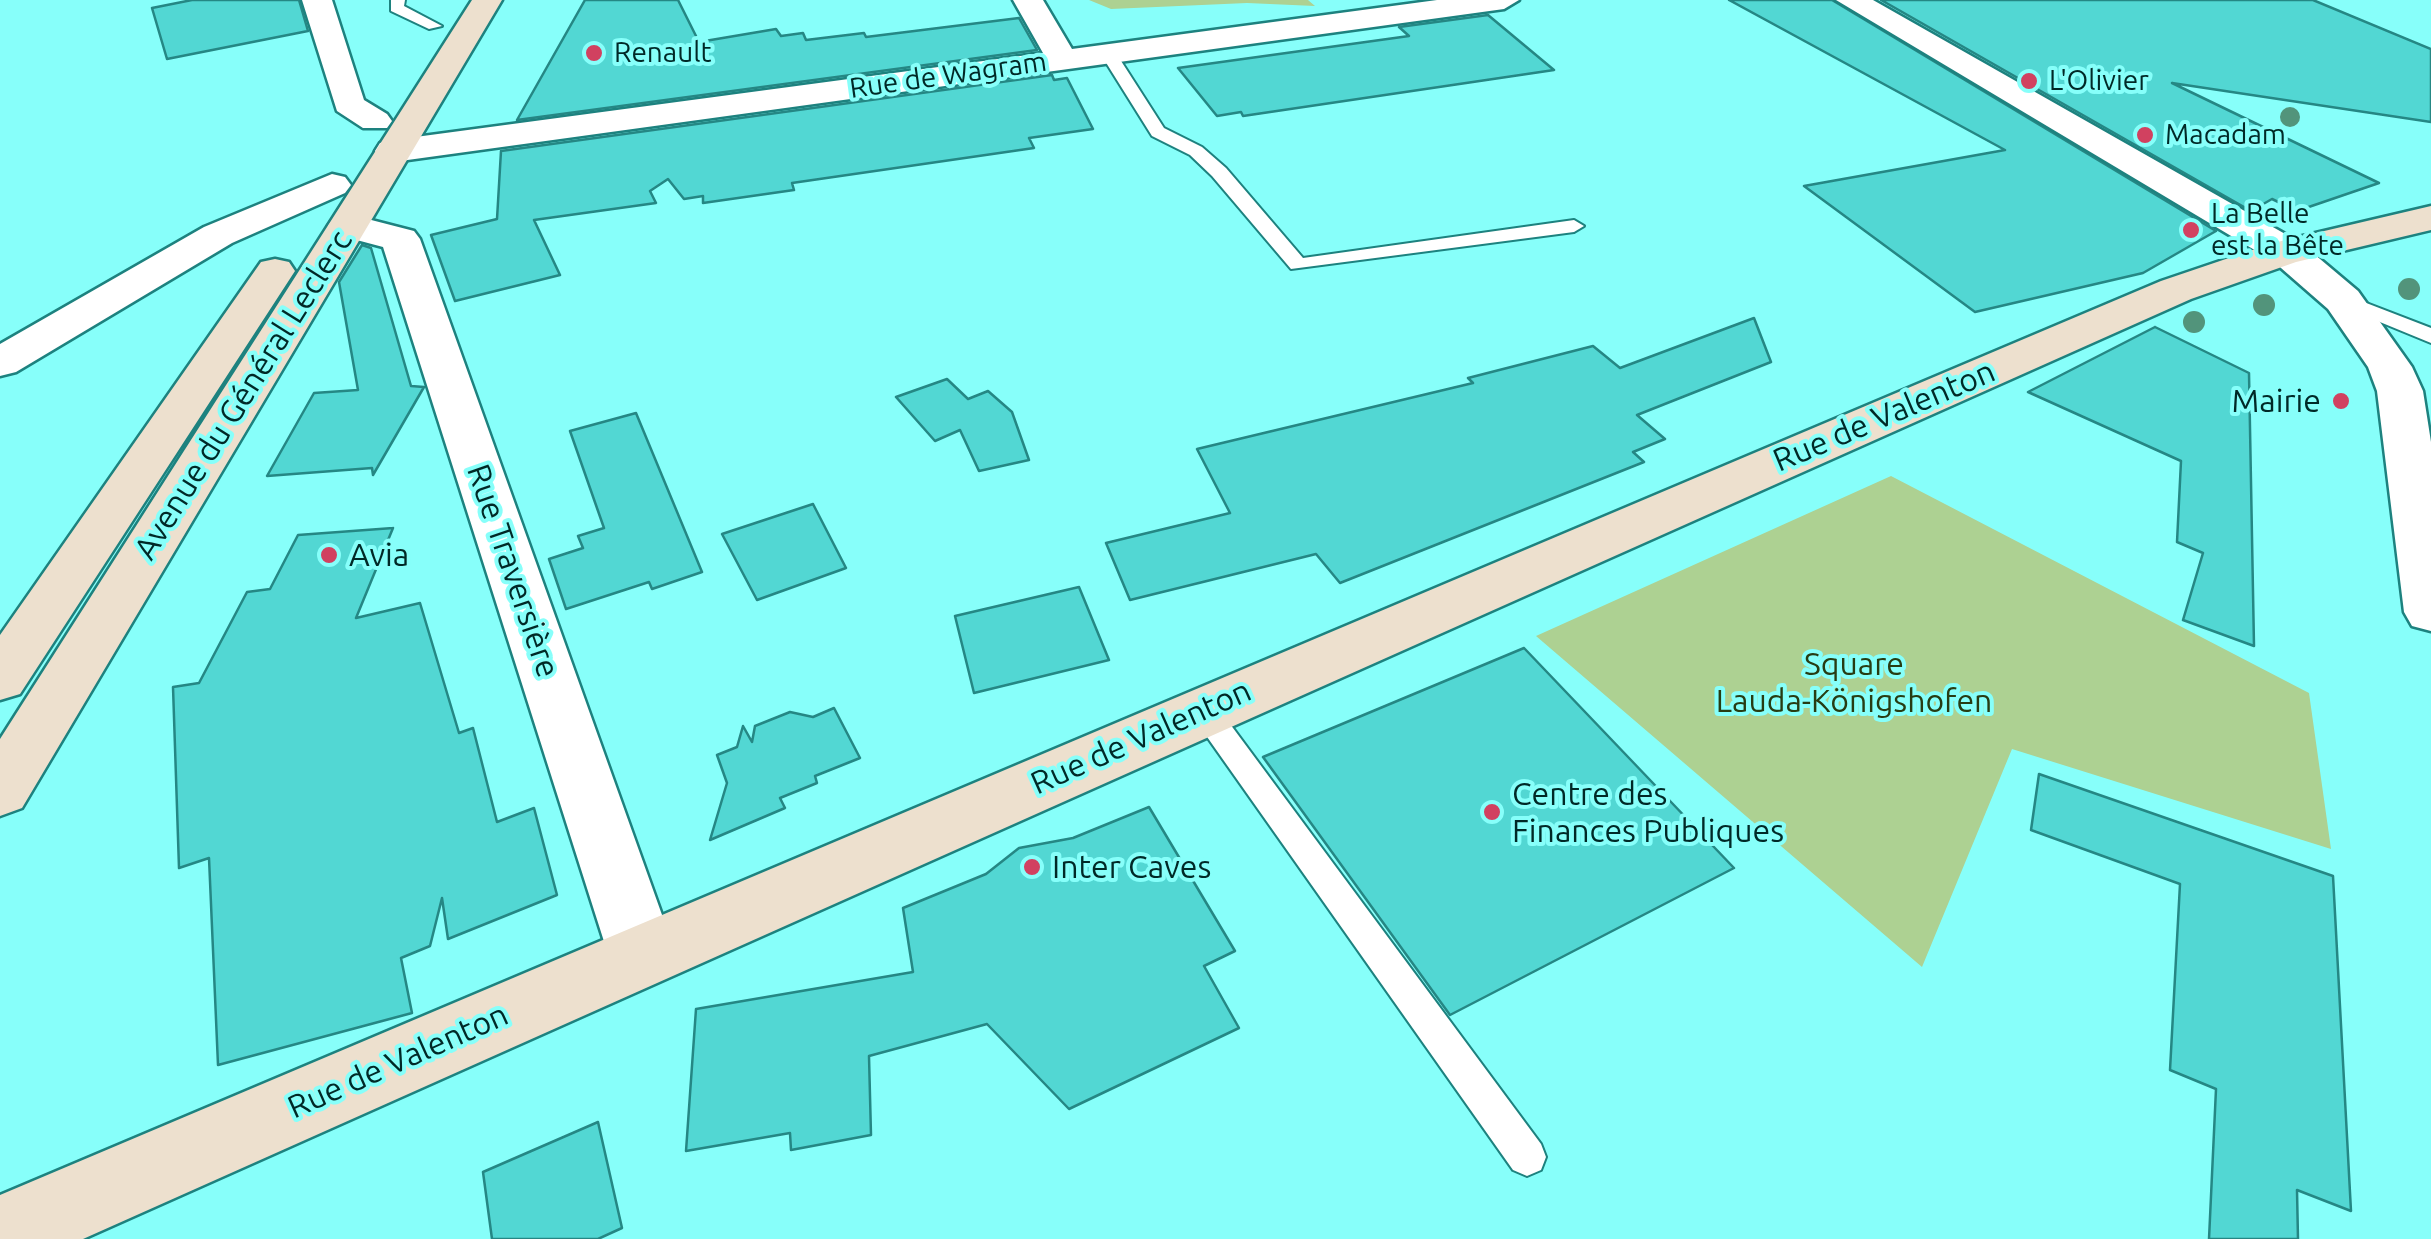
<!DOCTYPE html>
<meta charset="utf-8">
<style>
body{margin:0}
canvas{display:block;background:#87fffa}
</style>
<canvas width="2431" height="1239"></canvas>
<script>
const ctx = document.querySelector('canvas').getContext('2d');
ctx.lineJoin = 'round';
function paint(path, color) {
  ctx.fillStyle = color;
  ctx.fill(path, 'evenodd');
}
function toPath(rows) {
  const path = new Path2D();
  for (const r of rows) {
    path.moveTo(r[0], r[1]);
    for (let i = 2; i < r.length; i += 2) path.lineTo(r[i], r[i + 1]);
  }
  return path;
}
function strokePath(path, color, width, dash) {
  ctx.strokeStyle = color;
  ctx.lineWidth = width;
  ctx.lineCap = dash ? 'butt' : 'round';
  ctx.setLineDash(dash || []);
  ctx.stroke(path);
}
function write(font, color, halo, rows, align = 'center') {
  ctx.font = font + ' Ubuntu,sans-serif';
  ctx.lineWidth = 8;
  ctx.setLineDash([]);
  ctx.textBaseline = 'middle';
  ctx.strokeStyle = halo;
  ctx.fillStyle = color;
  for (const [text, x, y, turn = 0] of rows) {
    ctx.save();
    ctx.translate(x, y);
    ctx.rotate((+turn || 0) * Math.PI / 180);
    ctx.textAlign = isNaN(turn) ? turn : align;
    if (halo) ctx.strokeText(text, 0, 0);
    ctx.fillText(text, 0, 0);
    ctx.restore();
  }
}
const green = toPath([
 [1089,0,1308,0,1315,6,1247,3,1111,9],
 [1891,476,2309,693,2331,849,2012,749,1922,967,1536,636]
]);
const building = toPath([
 [192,0,299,0,308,31,167,59,152,8,192,0],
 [585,0,678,0,699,42,776,29,781,36,803,33,806,40,864,33,866,37,1019,18,1037,50,517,120,585,0],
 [1729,0,1832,0,2216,231,2143,273,1975,312,1804,186,2005,150,1729,0],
 [1881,0,2313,0,2431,49,2431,122,2172,83,2379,183,2297,211,2272,199,2251,211,1881,0],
 [1488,15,1554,70,1243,116,1241,112,1217,116,1178,68,1409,36,1399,27,1488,15],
 [1052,75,1054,80,1067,78,1093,129,1029,138,1034,148,792,183,794,190,703,203,703,196,684,199,668,179,650,191,656,203,534,220,560,275,455,301,431,235,497,219,501,151,1052,75],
 [362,245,371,248,411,386,424,387,373,475,372,468,267,476,314,393,358,390,339,282,362,245],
 [1754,318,1771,362,1637,415,1665,439,1633,452,1644,462,1340,583,1316,554,1130,600,1106,543,1230,513,1197,449,1473,383,1468,378,1593,346,1620,368,1754,318],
 [2155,327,2249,373,2254,646,2183,620,2203,553,2177,542,2181,461,2028,392,2155,327],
 [947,379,968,399,988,391,1012,412,1029,460,979,471,960,430,935,441,896,397,947,379],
 [636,413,702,572,652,589,649,582,566,609,549,559,583,548,578,536,604,528,570,431,636,413],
 [813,504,846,568,757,600,722,534,813,504],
 [393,528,356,618,420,603,459,733,473,728,497,822,534,808,557,895,448,939,442,898,430,946,401,958,412,1013,218,1065,209,858,179,868,173,687,199,683,247,592,270,589,298,535,393,528],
 [1079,587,1109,660,974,693,955,616,1079,587],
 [1524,648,1734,868,1450,1015,1263,757,1524,648],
 [834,708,860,758,815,776,817,783,780,798,785,808,710,840,727,783,717,755,737,747,743,726,752,742,755,726,790,712,813,717,834,708],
 [2039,774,2333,876,2351,1211,2297,1190,2298,1239,2209,1239,2216,1089,2170,1070,2180,884,2031,830,2039,774],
 [1149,807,1235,951,1204,966,1239,1028,1069,1109,987,1024,869,1056,871,1135,791,1150,790,1133,686,1151,696,1009,913,972,903,908,986,874,1019,848,1073,838,1149,807],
 [598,1122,622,1228,598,1239,492,1239,483,1172,598,1122]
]);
const service = toPath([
 [391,0,405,0,404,6,442,26,429,29,391,11,391,0],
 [1102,50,1114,50,1164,128,1202,147,1226,168,1303,258,1574,220,1584,226,1574,232,1291,269,1212,176,1190,155,1152,136,1100,53,1102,50],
 [2343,294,2431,328,2431,343,2336,304,2336,296,2343,294],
 [1203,698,1213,701,1541,1144,1546,1157,1541,1170,1527,1176,1513,1170,1193,717,1188,709,1193,701,1203,698]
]);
const minor = toPath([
 [302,0,332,0,364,100,387,114,392,121,387,128,363,128,337,111,302,0],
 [1013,0,1043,0,1072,49,1437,0,1519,0,1504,9,393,162,380,159,375,151,380,143,393,140,1043,53,1013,0],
 [1836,0,1873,0,2301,243,2358,291,2412,367,2423,391,2431,442,2431,631,2412,626,2404,612,2377,391,2368,367,2328,309,2273,261,1836,0],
 [332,174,345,177,351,185,345,193,232,243,16,372,0,376,0,344,204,227,332,174],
 [348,214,414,231,420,239,676,954,666,975,642,984,618,975,608,954,383,247,334,234,328,226,334,218,348,214]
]);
const secondary = toPath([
 [472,0,502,0,22,808,0,816,0,739,472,0],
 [2431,206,2431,230,2296,262,2191,299,83,1239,0,1239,0,1195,2161,281,2273,243,2431,206],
 [275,259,289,262,295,271,20,694,0,700,0,635,261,262,275,259]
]);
const trees = [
 [2290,117,10],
 [2409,289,11],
 [2264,305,11],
 [2194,322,11]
];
const markers = [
 [594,53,10,"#d14160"],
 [2029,81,10,"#d14160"],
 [2145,135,10,"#d14160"],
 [2191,230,10,"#d14160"],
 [2341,401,10,"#d14160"],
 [329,555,10,"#d14160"],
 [1492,812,10,"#d14160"],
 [1032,867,10,"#d14160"]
];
const farPoinames = [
 ["Renault",614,53],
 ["L'Olivier",2049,81],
 ["Macadam",2165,135],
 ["La Belle",2211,214],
 ["est la Bête",2211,246]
];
const farStreetnames = [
 ["Rue de Wagram",948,75,-8]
];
const streetNames = [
 ["Avenue du Général Leclerc",243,395,-58],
 ["Rue de Valenton",1884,416,-23],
 ["Rue Traversière",513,571,71],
 ["Rue de Valenton",1141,737,-24],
 ["Rue de Valenton",398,1061,-24]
];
const poiNames = [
 ["Mairie",2321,401,"right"],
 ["Avia",349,555],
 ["Centre des",1512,794],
 ["Finances Publiques",1512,831],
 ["Inter Caves",1052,867]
];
const parkNames = [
 ["Square",1854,664],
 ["Lauda-Königshofen",1854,701]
];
paint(green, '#add192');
paint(building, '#52d7d3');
strokePath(building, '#258784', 2.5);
strokePath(service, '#1d827f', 4);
strokePath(minor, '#1d827f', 5);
strokePath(secondary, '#1d827f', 5);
paint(service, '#fff');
paint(minor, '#fff');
paint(secondary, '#ede0ce');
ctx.fillStyle = '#52947b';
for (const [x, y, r] of trees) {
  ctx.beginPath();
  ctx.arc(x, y, r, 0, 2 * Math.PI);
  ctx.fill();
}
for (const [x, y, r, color] of markers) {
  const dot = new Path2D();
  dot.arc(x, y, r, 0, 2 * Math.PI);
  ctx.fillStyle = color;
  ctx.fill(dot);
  strokePath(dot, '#87fffa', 4);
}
write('28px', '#002927', '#87fffa', farPoinames, 'left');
write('28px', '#002927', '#87fffa', farStreetnames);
write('32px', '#002927', '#87fffa', streetNames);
write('32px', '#002927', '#87fffa', poiNames, 'left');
write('32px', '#273c13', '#87fffa', parkNames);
</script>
